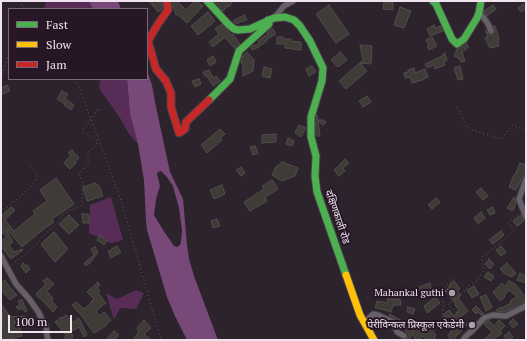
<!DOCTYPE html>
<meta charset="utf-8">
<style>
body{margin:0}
#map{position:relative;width:527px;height:341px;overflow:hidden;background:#2c232c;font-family:"PT Serif",serif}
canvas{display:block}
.frame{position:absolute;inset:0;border:2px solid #efe4ef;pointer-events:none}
.legend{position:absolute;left:8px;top:8px;width:140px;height:72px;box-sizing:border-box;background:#261626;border:1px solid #766876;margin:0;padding:5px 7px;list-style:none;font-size:12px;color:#efe4ef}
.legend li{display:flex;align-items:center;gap:8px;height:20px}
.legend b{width:20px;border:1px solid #766876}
.scale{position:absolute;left:8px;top:315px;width:64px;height:18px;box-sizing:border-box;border:2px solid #efe4ef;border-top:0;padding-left:5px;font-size:12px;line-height:14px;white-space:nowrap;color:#efe4ef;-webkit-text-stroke:3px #261626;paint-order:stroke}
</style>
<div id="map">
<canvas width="527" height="341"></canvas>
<div class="frame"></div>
<ul class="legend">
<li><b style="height:5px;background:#4caf50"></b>Fast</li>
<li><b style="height:5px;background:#ffc107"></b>Slow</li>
<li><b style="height:5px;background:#c62828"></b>Jam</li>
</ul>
<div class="scale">100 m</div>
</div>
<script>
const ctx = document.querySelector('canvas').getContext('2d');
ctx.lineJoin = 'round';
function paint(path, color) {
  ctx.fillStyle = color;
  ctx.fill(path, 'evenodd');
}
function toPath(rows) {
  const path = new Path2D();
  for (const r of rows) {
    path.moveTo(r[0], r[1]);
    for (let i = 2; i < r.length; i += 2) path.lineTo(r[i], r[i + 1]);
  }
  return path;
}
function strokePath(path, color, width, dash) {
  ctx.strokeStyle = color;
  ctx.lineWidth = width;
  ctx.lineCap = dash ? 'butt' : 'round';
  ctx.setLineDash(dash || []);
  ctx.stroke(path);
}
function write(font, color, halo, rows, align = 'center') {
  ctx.font = font + ' "PT Serif","Noto Sans Devanagari",serif';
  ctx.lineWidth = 4;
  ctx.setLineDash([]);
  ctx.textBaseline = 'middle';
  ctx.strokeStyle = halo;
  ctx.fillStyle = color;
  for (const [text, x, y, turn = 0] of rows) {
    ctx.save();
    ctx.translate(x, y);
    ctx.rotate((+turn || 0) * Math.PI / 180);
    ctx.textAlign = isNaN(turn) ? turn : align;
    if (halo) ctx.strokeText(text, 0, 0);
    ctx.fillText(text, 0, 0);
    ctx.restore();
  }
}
const green = toPath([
 [46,1,89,1,93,9,44,9],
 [98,79,127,79,130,114,138,144,129,134,120,118,99,88,100,81],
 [111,197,123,240,111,243,89,233,90,205],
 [136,290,144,293,136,309,120,308,114,320,106,293,117,299]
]);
const water = toPath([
 [89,1,118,1,121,9,93,9],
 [147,71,152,85,156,107,170,172,183,199,187,245,189,259,194,276,218,340,187,340,174,314,167,297,147,230,146,221,144,180,138,144,130,114,127,79,147,79],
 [161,171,167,177,173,186,179,208,182,230,181,241,180,245,177,247,174,246,163,230,154,215,156,199,160,186,157,174,158,172]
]);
const building = toPath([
 [149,1,162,1,163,9,158,12,149,1],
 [173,1,177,1,186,10,195,1,197,1,203,6,187,23,177,14,176,15,173,7,173,1],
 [214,1,233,1,229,7,228,6,223,11,214,1],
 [384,2,393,2,393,10,383,9,384,2],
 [523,4,526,8,521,12,518,8,523,4],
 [329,5,349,34,336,43,316,14,329,5],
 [493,5,496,9,487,16,484,12,484,11,493,5],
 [400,7,411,11,404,28,394,25,400,7],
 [208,12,215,21,198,35,191,26,208,12],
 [244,15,247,20,242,22,241,21,237,24,233,21,244,15],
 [222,24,231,35,233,34,240,44,235,49,225,37,213,47,209,42,219,34,215,29,222,24],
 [434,25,435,28,441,26,443,31,430,36,427,29,434,25],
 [493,26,495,26,499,39,498,40,499,46,490,48,485,38,488,37,485,30,489,34,493,34,495,31,493,26],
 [272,28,276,34,266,40,267,41,257,48,252,50,251,47,260,43,258,41,268,34,267,32,272,28],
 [277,37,283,37,283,39,291,39,291,41,301,42,301,50,285,48,285,44,277,44,277,37],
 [432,37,437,46,429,50,427,46,429,46,426,40,432,37],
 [466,43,469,47,462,52,465,61,461,62,460,59,454,56,457,49,466,43],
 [360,45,372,46,371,64,360,63,367,71,346,89,339,81,363,60,360,45],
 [247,52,254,60,253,71,243,76,243,66,241,62,243,56,247,52],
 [340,52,347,60,338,67,331,60,340,52],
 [445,53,447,60,444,62,445,65,435,69,434,65,427,68,425,64,442,56,442,55,445,53],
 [213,56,216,62,210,66,207,60,213,56],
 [312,66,316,72,309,76,306,69,312,66],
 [460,66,463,79,458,80,454,68,460,66],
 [264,67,272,69,270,78,262,76,264,67],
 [414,68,415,73,425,69,428,77,422,80,412,83,410,77,405,78,404,73,408,72,408,70,414,68],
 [209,70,213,78,216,76,220,81,213,86,207,76,205,76,203,72,209,70],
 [199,79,201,84,195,87,192,81,199,79],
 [7,85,10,91,2,94,1,88,7,85],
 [62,91,68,94,65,98,74,105,71,110,64,105,65,104,57,99,62,91],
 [367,96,371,102,363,107,359,101,367,96],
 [317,115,318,120,323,120,326,122,323,125,318,121,320,136,316,136,316,118,317,115],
 [299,125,306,128,301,137,295,133,299,125],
 [220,129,225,134,220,138,222,140,207,153,201,145,220,129],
 [276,134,276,142,262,143,262,135,276,134],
 [288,138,294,141,292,146,286,144,288,138],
 [255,146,258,153,253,155,250,147,255,146],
 [72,150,79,158,75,162,76,163,70,169,64,163,71,155,68,153,72,150],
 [345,159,349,163,343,168,345,171,339,176,334,170,341,164,340,164,345,159],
 [282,162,298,168,295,176,282,181,272,175,276,167,282,162],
 [520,163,526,165,526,171,516,190,509,187,514,175,515,175,520,163],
 [241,167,245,173,241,176,236,170,241,167],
 [56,178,74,204,52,219,54,222,45,228,22,247,8,230,7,231,13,242,9,245,14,252,22,249,23,250,11,259,1,246,1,241,7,237,4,233,1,234,1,232,4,229,1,227,1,216,11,207,15,210,5,220,14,231,35,214,33,211,47,201,40,190,56,178],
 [272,180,278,189,265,197,267,201,250,211,244,202,264,189,262,186,272,180],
 [95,183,99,186,103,196,87,201,83,187,95,183],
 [222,185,225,194,214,199,210,190,222,185],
 [481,188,488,196,483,200,476,192,481,188],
 [514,197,515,199,516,203,513,211,507,208,514,197],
 [436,198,440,202,432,209,428,205,436,198],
 [493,207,495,213,490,215,487,210,493,207],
 [481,212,485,218,478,224,474,218,481,212],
 [82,214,88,214,90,223,83,223,82,214],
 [69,215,79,225,69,234,59,224,69,215],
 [521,215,522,219,524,221,517,226,513,221,521,215],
 [217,219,220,226,213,228,211,221,217,219],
 [501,231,504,235,493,244,489,240,501,231],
 [54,232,68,249,55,262,41,244,54,232],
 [100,235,107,241,104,245,97,240,100,235],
 [117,246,121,252,111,258,108,251,117,246],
 [501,246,506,252,501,256,496,250,501,246],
 [95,247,98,252,90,263,86,266,84,263,94,255,91,249,95,247],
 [489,259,494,264,490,269,485,264,489,259],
 [23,263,26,266,27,265,30,269,26,273,21,266,23,263],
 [507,263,516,273,512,277,505,274,500,269,507,263],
 [488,272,494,276,491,281,484,277,488,272],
 [520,273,526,276,526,283,517,280,520,273],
 [47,278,54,284,47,291,53,299,51,300,57,307,53,312,40,298,39,298,36,294,46,284,43,281,47,278],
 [5,280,8,285,17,295,10,300,1,290,1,283,5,280],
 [454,281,460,289,457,291,461,295,458,298,468,311,459,318,467,324,459,334,458,333,454,340,449,340,450,337,448,336,451,331,452,332,458,325,448,316,446,318,443,315,449,310,454,316,459,310,455,305,456,304,445,291,450,286,449,285,454,281],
 [509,281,515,284,522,292,521,293,526,296,526,302,504,312,497,311,496,310,502,307,502,308,511,303,510,301,517,297,509,290,504,296,505,297,500,301,493,292,502,283,505,286,509,281],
 [98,282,100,285,97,288,100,291,98,293,106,303,96,311,100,316,104,312,111,320,106,325,106,326,94,333,79,312,78,312,72,305,76,302,84,309,92,302,91,301,94,299,87,292,98,282],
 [430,283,432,294,422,297,419,287,430,283],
 [474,286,479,294,472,298,467,290,474,286],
 [486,295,492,307,486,311,480,297,486,295],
 [435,297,440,303,427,313,424,306,435,297],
 [387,299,400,299,401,305,393,305,391,312,381,309,375,308,377,301,388,303,387,299],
 [22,300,27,311,25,312,22,308,19,310,16,307,20,305,18,301,22,300],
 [3,306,9,315,7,317,25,316,25,323,19,324,22,336,6,340,1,340,1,325,3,325,2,313,4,313,1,307,3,306],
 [476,306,484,314,481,315,478,312,476,314,472,310,476,306],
 [408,307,415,309,413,314,407,312,408,307],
 [390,314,404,322,401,327,399,325,395,319,389,316,390,314],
 [66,315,73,322,79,318,87,335,84,337,79,327,68,333,73,335,71,340,64,340,66,335,55,322,61,317,62,318,66,315],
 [374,318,377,319,380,322,375,328,370,323,374,318],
 [513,319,518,324,513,328,509,323,513,319],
 [144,320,151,328,144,334,151,340,136,340,134,338,139,332,137,329,138,327,144,320],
 [499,320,505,326,500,331,502,333,492,340,484,340,492,332,484,324,486,321,489,321,494,326,499,320],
 [422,322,429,329,433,324,435,327,432,331,436,335,434,337,437,340,427,340,423,336,419,340,417,340,412,335,409,340,407,338,409,334,405,331,406,327,413,331,422,322],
 [114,331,119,335,114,340,106,340,114,331],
 [509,332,513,337,510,340,507,340,504,336,509,332]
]);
const path = toPath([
 [19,1,25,9],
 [1,78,9,53],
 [76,79,120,197,145,284,161,340],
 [457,107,466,126,472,130,501,139,513,125,526,131],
 [1,213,31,187,36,180,37,173,29,164],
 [12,265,38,243,41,238,59,221,63,215,70,210,77,208,82,205,83,183,79,174,88,163,89,160,86,154,93,148,98,142,82,130,89,121,94,116,96,110,101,110],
 [470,327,467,322,448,305,451,302,464,292,467,287,477,281,484,270,482,257,487,254,515,229,508,222,520,213],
 [431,340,436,335,434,333,435,329,443,320,442,315,444,304,442,296,444,287,455,278]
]);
const street = toPath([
 [479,13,484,18,488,24,491,31],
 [274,18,284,6,293,1],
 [526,179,519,199,526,217],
 [1,256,16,284,30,300,39,313,42,320,46,326,47,335,48,340],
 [365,324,367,320,373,314,378,315,393,322,397,332,404,336],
 [463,340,466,336,473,330,484,318,493,315,506,316,526,306]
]);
const fast = toPath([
 [207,1,228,24,234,29,238,30,250,29,274,18,285,17,294,20,300,26,310,41,323,68,322,81,311,117,311,137,316,156,315,176,317,192,346,275],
 [433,1,436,4,452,39,457,44,464,39,477,18,479,13,481,1],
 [209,100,230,79,239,51,269,24,268,20]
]);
const slow = toPath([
 [346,275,360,315,374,340]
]);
const jam = toPath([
 [167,1,168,10,158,24,148,41,156,69,166,81,171,93,171,107,179,133,185,129,186,122,209,100]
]);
const markers = [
 [452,293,4,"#aba0ab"],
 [472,325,4,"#aba0ab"]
];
const streetNames = [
 ["दक्षिणकाली रोड",337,217,71]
];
const poiNames = [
 ["Mahankal guthi",444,293],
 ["पेरीविन्कल प्रिस्कूल एकेडेमी",464,325]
];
paint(green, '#572d58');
paint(water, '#784978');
paint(building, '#3f3b36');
strokePath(building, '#514d4c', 1);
strokePath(street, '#484048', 7);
strokePath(fast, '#484048', 9);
strokePath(slow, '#484048', 9);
strokePath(jam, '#484048', 9);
strokePath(path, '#655f65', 1, [1, 3]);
strokePath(street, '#686068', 5);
strokePath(fast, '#4caf50', 7);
strokePath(slow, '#ffc107', 7);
strokePath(jam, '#c62828', 7);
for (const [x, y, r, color] of markers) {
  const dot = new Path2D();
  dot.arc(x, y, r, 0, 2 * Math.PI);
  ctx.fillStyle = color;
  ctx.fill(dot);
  strokePath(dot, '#261626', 1.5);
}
write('10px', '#efe4ef', '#261626', streetNames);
write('10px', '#efe4ef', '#261626', poiNames, 'right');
</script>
